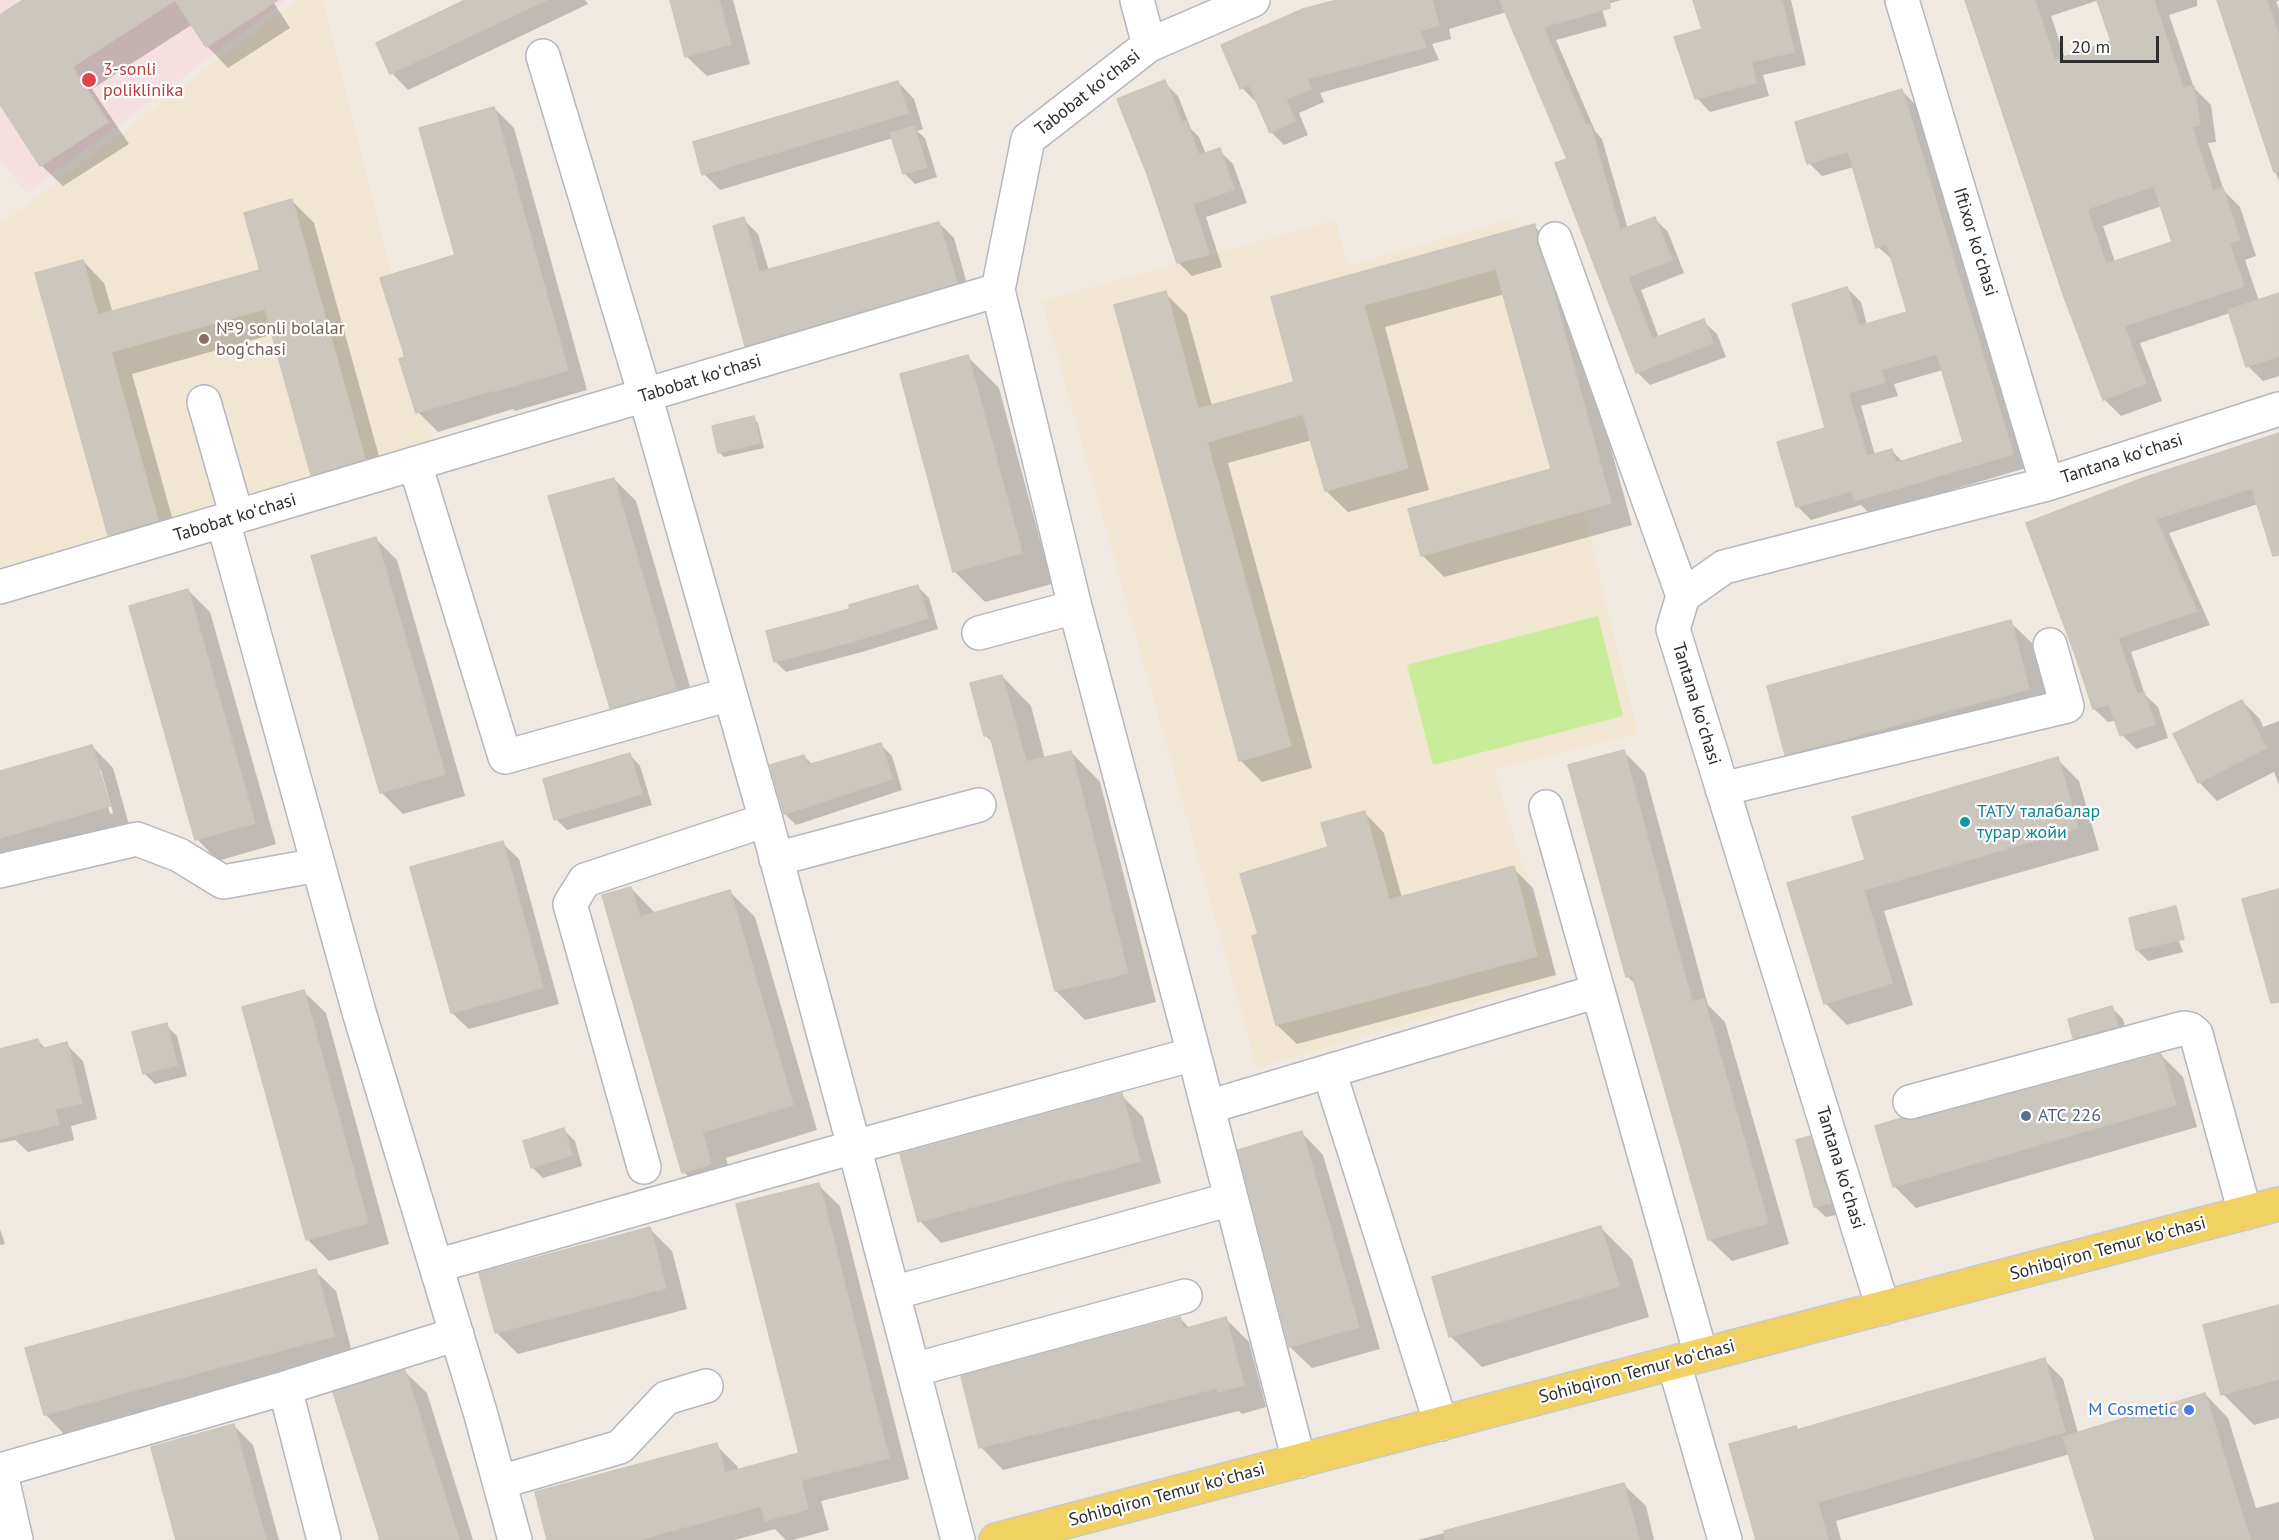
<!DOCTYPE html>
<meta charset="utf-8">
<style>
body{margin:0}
#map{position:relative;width:2279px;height:1540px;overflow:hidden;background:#efe9e1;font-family:"PT Sans",sans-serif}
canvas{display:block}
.scale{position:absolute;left:2060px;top:36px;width:99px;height:27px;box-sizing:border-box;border:3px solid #2e2e2e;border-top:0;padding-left:8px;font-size:18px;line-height:21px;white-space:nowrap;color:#2e2e2e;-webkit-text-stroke:4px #fff;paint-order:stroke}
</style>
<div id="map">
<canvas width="2279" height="1540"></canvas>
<div class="scale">20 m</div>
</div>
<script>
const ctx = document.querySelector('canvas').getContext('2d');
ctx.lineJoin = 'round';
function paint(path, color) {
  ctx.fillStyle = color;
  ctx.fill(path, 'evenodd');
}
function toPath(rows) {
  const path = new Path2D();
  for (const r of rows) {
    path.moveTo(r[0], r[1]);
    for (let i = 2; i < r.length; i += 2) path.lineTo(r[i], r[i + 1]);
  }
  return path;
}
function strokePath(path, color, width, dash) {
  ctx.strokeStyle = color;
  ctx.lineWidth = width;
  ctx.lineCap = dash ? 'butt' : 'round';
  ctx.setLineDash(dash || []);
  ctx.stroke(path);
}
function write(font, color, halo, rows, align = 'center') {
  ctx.font = font + ' "PT Sans",sans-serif';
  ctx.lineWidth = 4.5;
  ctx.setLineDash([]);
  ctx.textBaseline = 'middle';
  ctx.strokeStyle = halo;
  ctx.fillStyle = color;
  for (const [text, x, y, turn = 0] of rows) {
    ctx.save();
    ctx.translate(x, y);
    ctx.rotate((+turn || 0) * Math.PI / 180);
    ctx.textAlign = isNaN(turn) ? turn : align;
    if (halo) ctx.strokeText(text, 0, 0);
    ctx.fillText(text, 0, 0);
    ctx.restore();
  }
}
const education = toPath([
 [297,0,323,0,436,452,0,571,0,225],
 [1513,219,1638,734,1494,770,1557,979,1257,1068,1042,301,1336,220,1348,266]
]);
const medical = toPath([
 [0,0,287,0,27,193,0,161]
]);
const pitch = toPath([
 [1598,616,1623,716,1433,765,1407,665]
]);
const shadow = toPath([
 [26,0,272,0,290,28,228,68,207,46,193,24,92,89,129,144,63,186,41,165,0,101,0,16],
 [469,0,585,0,588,4,408,90,392,73,378,44],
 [672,0,733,0,750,64,707,76,686,56],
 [1340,0,1621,0,1601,6,1607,26,1556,40,1595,131,1602,139,1628,229,1654,218,1668,232,1684,273,1641,290,1659,338,1703,321,1717,334,1726,357,1650,385,1637,372,1569,160,1507,12,1449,29,1451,39,1432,44,1439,60,1320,93,1324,102,1299,113,1308,135,1284,145,1271,132,1257,100,1255,101,1242,88],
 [1695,0,1791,0,1806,65,1763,75,1769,96,1710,112,1697,98,1704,30],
 [1967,0,2197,0,2197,6,2169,15,2194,88,2211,105,2216,142,2208,143,2224,191,2240,207,2256,256,2245,260,2259,301,2279,296,2279,376,2263,381,2248,366,2230,313,2140,343,2162,401,2121,416,2104,399],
 [2099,0,2113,42,2065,58,2051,16],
 [2162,206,2174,242,2115,262,2103,226],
 [2218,0,2279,0,2276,2,2279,9,2279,182],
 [898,82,914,99,923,129,917,131,925,138,937,177,915,184,904,173,893,138,720,190,704,174],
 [1164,82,1178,96,1191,129,1199,137,1206,154,1219,150,1233,164,1247,203,1206,217,1222,267,1192,276,1178,262],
 [1902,91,1916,105,2026,468,1870,514,1861,505,1811,520,1797,506,1827,429,1847,288,1861,302,1867,325,1909,313,1893,260,1878,247,1854,167,1822,176,1809,163],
 [1943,370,1965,443,1903,462,1891,450,1875,455,1861,406,1898,396,1894,384],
 [494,108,514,128,587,390,515,411,513,409,438,432,418,412,407,358,457,256],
 [292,201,314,223,386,481,334,496,313,474,274,334,132,374,179,542,131,556,109,534,83,261,104,283,113,313,262,271],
 [743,219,758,234,769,271,939,223,954,238,971,298,762,360,747,345],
 [1534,226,1556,248,1632,525,1444,577,1422,555,1553,470,1505,294,1385,327,1429,490,1348,512,1326,491,1312,440,1228,463,1312,768,1262,782,1240,760,1165,293,1187,315,1212,406,1296,383,1273,298],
 [968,357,999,388,1052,584,985,602,954,571],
 [753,418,758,423,764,448,724,457,719,452],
 [2279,434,2279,546,2258,504,2169,533,2210,625,2131,652,2145,695,2158,707,2168,738,2136,749,2122,735,2116,720,2108,722,2094,709,2078,659,2028,524],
 [614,479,636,501,697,711,633,729,611,707],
 [375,538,397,560,465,796,403,814,381,792],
 [918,587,929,598,938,629,862,652,786,672,775,661,852,610],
 [188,590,210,612,276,844,218,861,197,839],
 [2010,622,2032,643,2050,711,1808,776,1786,754],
 [1002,676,1031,706,1045,759,1071,752,1100,782,1156,1002,1085,1020,1056,991,994,744,986,736],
 [2242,701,2260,719,2263,727,2279,721,2279,785,2274,772,2217,801,2199,782],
 [881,745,892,756,902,790,796,825,785,814,772,766,804,756,813,765],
 [92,746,113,768,130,828,0,865,0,772],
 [98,770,101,770,113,813,110,814],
 [1623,751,1645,773,1708,1005,1725,1022,1789,1244,1732,1261,1710,1240,1636,985,1627,976],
 [630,755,640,766,652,805,567,830,556,819],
 [2057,759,2079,781,2099,850,1884,911,1913,1005,1847,1025,1825,1003,1867,861],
 [1365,813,1384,833,1402,898,1513,868,1533,888,1556,975,1297,1044,1277,1025,1330,848],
 [502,843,519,859,559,1004,469,1029,452,1013],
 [631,888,656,914,730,892,755,917,817,1130,726,1158,735,1190,709,1197,684,1172],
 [2130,919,2172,922,2183,952,2148,961,2137,950],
 [304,992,326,1013,389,1244,329,1261,307,1239],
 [2112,1008,2123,1019,2128,1037,2086,1049,2075,1038,2069,1020],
 [166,1025,177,1036,187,1076,155,1084,144,1073],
 [38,1041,46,1049,66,1044,83,1061,97,1119,71,1126,74,1140,28,1152,15,1140,0,1143,0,1051],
 [2161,1055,2183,1077,2197,1127,1916,1208,1895,1187,1877,1127,1915,1122],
 [1121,1095,1143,1117,1161,1183,941,1243,920,1221],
 [564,1130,575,1141,582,1166,543,1178,532,1167],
 [1302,1133,1323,1155,1380,1349,1312,1368,1290,1347,1240,1151],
 [1810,1138,1821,1149,1841,1214,1826,1217,1815,1207],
 [818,1185,840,1206,909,1479,821,1501,829,1530,793,1540,786,1540,775,1529,735,1540,549,1540,716,1445,737,1466,739,1471,801,1454],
 [1601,1228,1632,1259,1649,1317,1482,1367,1450,1336],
 [0,1229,5,1244,0,1245],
 [650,1229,672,1251,687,1309,518,1354,496,1332],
 [315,1271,336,1291,353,1356,65,1435,45,1414],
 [2279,1306,2279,1418,2254,1425,2223,1394],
 [1180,1318,1190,1329,1226,1319,1249,1342,1266,1407,1242,1414,1239,1411,1003,1470,981,1447],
 [2044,1360,2063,1379,2078,1433,2205,1394,2228,1418,2256,1508,2279,1502,2279,1540,2096,1540,2070,1454,1836,1521,1841,1540,1758,1540,1796,1427,1800,1431],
 [405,1372,427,1393,473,1540,381,1540],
 [234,1426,253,1445,279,1540,178,1540],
 [1624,1485,1646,1506,1654,1540,1418,1540]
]);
const building = toPath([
 [23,0,175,0,72,67,108,122,40,166,0,104,0,15,23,0],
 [175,0,278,0,206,47,175,0],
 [465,0,546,0,390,74,376,43,465,0],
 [670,0,719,0,731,44,685,57,670,0],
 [1337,0,1432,0,1439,25,1420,31,1426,47,1307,79,1311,89,1286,99,1295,121,1270,133,1249,85,1240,89,1221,45,1303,9,1337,0],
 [1500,0,1609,0,1610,8,1543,27,1586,125,1590,124,1620,230,1655,217,1672,260,1628,277,1652,339,1704,319,1713,343,1636,373,1555,163,1567,159,1500,0],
 [1693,0,1782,0,1794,52,1751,62,1756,83,1695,99,1674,37,1702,29,1693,0],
 [1965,0,2035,0,2055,60,2111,41,2097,0,2154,0,2183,88,2194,86,2200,125,2192,126,2213,191,2223,188,2240,239,2229,243,2244,286,2124,326,2146,383,2103,400,2064,297,1965,0],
 [2154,186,2172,242,2106,264,2087,209,2154,186],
 [2217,0,2267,0,2279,36,2279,171,2274,172,2217,0],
 [1165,80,1182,123,1186,121,1199,155,1220,148,1234,189,1193,204,1209,254,1177,263,1147,174,1117,99,1165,80],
 [898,81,908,113,702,175,693,142,898,81],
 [1902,89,2013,454,1855,501,1851,491,1796,507,1777,442,1825,428,1792,304,1847,287,1859,326,1907,312,1887,244,1876,248,1848,151,1807,164,1795,122,1902,89],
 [1937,354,1963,442,1896,463,1892,449,1867,456,1848,393,1885,382,1881,370,1937,354],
 [494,107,568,370,493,392,493,390,416,413,399,359,405,357,380,278,455,255,419,128,494,107],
 [914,126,927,167,903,174,890,133,914,126],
 [292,199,365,459,311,475,265,309,111,352,158,520,108,535,35,273,83,260,98,315,260,270,244,213,292,199],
 [744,217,759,272,939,222,957,283,745,346,713,226,744,217],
 [1535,224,1537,245,1550,280,1611,503,1421,556,1408,509,1551,469,1496,269,1364,305,1408,468,1325,491,1303,414,1207,442,1291,746,1239,761,1114,305,1166,291,1198,409,1294,382,1271,297,1535,224],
 [2279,293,2279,356,2246,367,2228,310,2279,293],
 [968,355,1022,553,953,572,900,374,968,355],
 [754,416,760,443,718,453,712,426,754,416],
 [2279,433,2279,555,2273,556,2252,488,2156,519,2197,611,2118,638,2137,694,2144,692,2155,724,2120,736,2109,704,2093,709,2077,660,2026,523,2143,478,2279,433],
 [614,478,676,690,610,708,548,496,614,478],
 [376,537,445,774,380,793,311,556,376,537],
 [918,585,928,618,851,642,774,662,766,631,850,609,849,605,918,585],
 [188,589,255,823,195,840,129,606,188,589],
 [2011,620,2029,689,1785,755,1767,686,2011,620],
 [1002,675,1026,762,1071,751,1128,973,1055,991,990,735,984,736,970,683,1002,675],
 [2242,700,2266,748,2198,783,2173,734,2242,700],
 [881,743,892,779,784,814,770,765,804,755,808,765,881,743],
 [92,745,110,806,0,838,0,771,92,745],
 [1624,750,1692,1002,1704,999,1768,1223,1708,1240,1632,975,1626,977,1568,765,1624,750],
 [630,753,642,794,554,820,543,779,630,753],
 [2058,757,2078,828,1864,890,1892,983,1824,1004,1787,883,1865,860,1852,817,2058,757],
 [1365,811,1389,900,1514,866,1537,956,1276,1025,1252,936,1258,934,1240,874,1328,847,1321,823,1365,811],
 [503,841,543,988,451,1013,410,867,503,841],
 [631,887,640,917,730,890,793,1105,702,1132,711,1164,682,1173,602,895,631,887],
 [2279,889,2279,1002,2271,1003,2242,899,2279,889],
 [2176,906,2184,939,2136,950,2129,918,2176,906],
 [304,990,368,1223,306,1240,242,1007,304,990],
 [2112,1006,2118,1026,2073,1038,2068,1019,2112,1006],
 [167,1023,177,1065,143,1074,132,1032,167,1023],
 [38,1039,41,1049,67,1042,82,1103,55,1109,59,1124,0,1139,0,1049,38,1039],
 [2161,1054,2176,1105,1893,1187,1875,1126,1902,1118,1915,1120,2161,1054],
 [1122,1093,1140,1161,918,1222,900,1154,1122,1093],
 [564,1128,572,1155,531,1168,523,1141,564,1128],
 [1302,1131,1359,1327,1289,1347,1238,1150,1302,1131],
 [1810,1136,1831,1203,1814,1207,1796,1140,1810,1136],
 [819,1183,889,1458,801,1480,808,1509,765,1521,761,1506,638,1540,547,1540,535,1492,717,1443,725,1473,799,1453,736,1204,819,1183],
 [1601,1226,1619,1286,1449,1337,1432,1277,1601,1226],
 [650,1227,666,1288,495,1333,479,1273,650,1227],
 [316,1269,334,1336,44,1415,25,1348,316,1269],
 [2279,1305,2279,1379,2221,1395,2203,1325,2279,1305],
 [1180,1317,1183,1329,1226,1317,1244,1385,1218,1392,1217,1388,979,1448,961,1376,1180,1317],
 [2045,1358,2065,1432,1818,1502,1828,1540,1756,1540,1729,1444,1796,1426,1797,1430,2045,1358],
 [405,1370,459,1540,380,1540,333,1392,405,1370],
 [2205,1393,2250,1540,2095,1540,2063,1437,2205,1393],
 [234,1424,266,1540,176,1540,151,1447,234,1424],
 [1624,1483,1639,1540,1445,1540,1444,1531,1624,1483]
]);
const minor = toPath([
 [1137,0,1149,45],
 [1902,0,2047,484],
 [543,56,645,395,766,820,863,1180,958,1540],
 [1555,239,1683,596],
 [204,402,237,517],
 [415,464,505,757,730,694],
 [223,521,359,1012,481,1415,515,1540],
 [0,587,998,290],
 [1075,607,998,290,1028,139,1149,45,1253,0],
 [979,633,1075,607,1194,1054],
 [1722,789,2067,706,2050,645],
 [1546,807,1701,1355],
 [776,859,979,805],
 [0,871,137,839,179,855,223,882,318,865],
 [1329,1071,1441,1424],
 [1910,1102,2184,1028,2190,1029,2196,1034,2245,1213],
 [1208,1107,1598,991],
 [644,1167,570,904,585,880,766,820],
 [436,1266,854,1147,1194,1054,1299,1461],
 [893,1293,1231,1199],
 [1883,1308,1673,629,1683,596,1724,567,2047,484,2279,409],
 [1674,1363,1725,1540],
 [913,1370,1185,1296],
 [285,1388,324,1540],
 [0,1469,16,1540],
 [1,1470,285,1388,457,1334],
 [500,1482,620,1447,666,1398,706,1386]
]);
const major = toPath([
 [996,1540,2279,1204]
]);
const markers = [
 [89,80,8,"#e0444e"],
 [204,339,6,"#8d6e63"],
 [1965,822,6,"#0f9aa8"],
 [2026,1116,6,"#5c6f8a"],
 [2189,1410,6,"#3f7fe0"]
];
const healthNames = [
 ["3-sonli",103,70],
 ["poliklinika",103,91]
];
const streetNames = [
 ["Tabobat koʻchasi",1088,93,-38],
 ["Iftixor koʻchasi",1975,242,73],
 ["Tabobat koʻchasi",700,379,-17],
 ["Tantana koʻchasi",2122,459,-18],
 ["Tabobat koʻchasi",235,518,-17],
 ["Tantana koʻchasi",1696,704,73],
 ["Tantana koʻchasi",1840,1168,73],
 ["Sohibqiron Temur koʻchasi",2108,1249,-15],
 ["Sohibqiron Temur koʻchasi",1637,1372,-15],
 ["Sohibqiron Temur koʻchasi",1167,1495,-15]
];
const educationNames = [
 ["№9 sonli bolalar",216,329],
 ["bog‘chasi",216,350]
];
const cultureNames = [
 ["ТАТУ талабалар",1977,812],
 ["турар жойи",1977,833]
];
const serviceNames = [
 ["АТС 226",2038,1116]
];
const shopNames = [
 ["M Cosmetic",2177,1410]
];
paint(education, '#f0e6d1');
paint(medical, '#f5dfe0');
paint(pitch, '#c9ec9a');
paint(shadow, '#0003');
paint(building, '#cbc7bf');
strokePath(building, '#cbc5ba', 1.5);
strokePath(minor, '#b4b7c1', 36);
strokePath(major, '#c9c9c9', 36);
strokePath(minor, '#fff', 33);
strokePath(major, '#f2d163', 33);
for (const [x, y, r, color] of markers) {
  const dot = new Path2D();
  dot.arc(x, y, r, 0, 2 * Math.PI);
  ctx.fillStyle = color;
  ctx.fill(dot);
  strokePath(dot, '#fff', 2);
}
write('18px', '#be3a42', '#fff', healthNames, 'left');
write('18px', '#2e2e2e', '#fff', streetNames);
write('18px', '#785e54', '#fff', educationNames, 'left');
write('18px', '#0d838f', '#fff', cultureNames, 'left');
write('18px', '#4e5e75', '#fff', serviceNames, 'left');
write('18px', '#366cbe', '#fff', shopNames, 'right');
</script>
